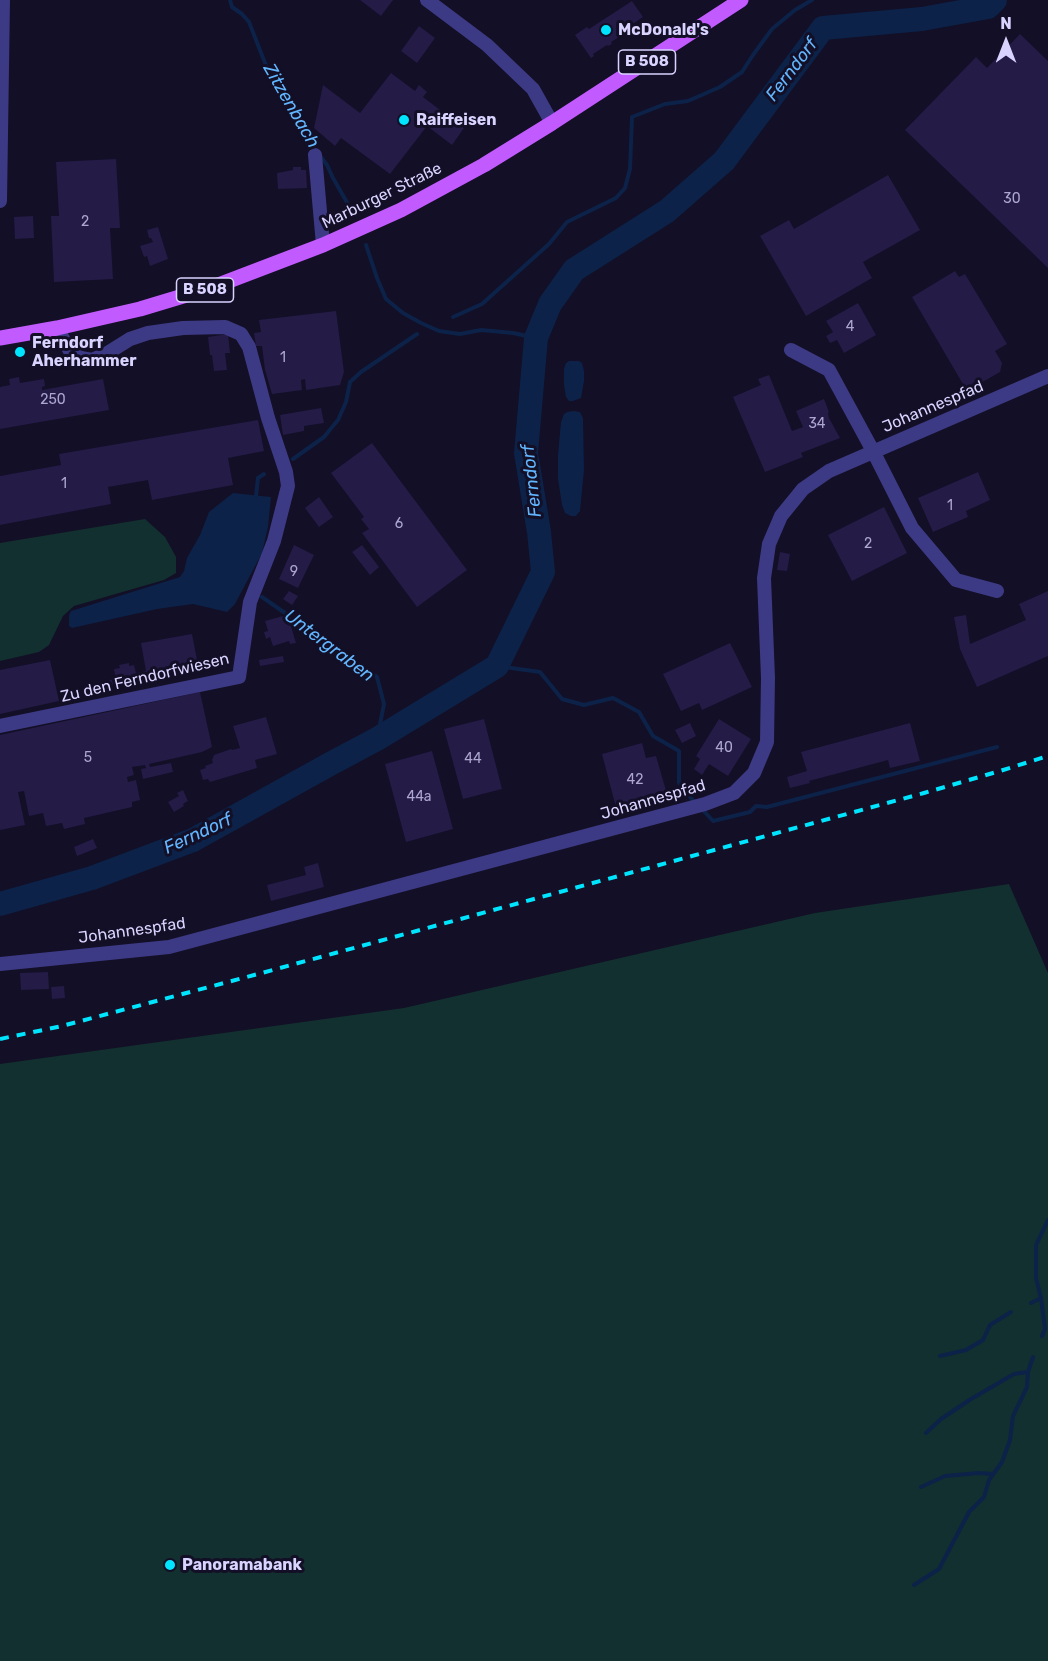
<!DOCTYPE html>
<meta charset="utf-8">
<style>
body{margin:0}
#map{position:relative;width:1048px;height:1661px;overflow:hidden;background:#130f26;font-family:Rubik,sans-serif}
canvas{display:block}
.north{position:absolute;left:976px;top:12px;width:60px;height:60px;-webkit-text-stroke:4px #130f26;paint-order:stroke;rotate:0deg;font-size:16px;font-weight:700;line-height:24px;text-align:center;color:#d9d4ff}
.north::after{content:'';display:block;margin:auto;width:21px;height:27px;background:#d9d4ff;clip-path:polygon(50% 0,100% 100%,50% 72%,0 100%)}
</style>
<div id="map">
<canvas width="1048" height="1661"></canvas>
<div class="north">N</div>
</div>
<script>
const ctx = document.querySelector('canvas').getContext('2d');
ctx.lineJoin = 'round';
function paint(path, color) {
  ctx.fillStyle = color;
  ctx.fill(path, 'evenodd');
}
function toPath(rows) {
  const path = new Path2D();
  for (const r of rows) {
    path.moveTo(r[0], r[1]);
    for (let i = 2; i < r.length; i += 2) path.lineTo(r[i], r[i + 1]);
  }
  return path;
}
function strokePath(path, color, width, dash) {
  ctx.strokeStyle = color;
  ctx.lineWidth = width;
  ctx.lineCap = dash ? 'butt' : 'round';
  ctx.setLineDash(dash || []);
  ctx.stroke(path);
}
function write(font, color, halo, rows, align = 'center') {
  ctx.font = font + ' Rubik,sans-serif';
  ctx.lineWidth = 6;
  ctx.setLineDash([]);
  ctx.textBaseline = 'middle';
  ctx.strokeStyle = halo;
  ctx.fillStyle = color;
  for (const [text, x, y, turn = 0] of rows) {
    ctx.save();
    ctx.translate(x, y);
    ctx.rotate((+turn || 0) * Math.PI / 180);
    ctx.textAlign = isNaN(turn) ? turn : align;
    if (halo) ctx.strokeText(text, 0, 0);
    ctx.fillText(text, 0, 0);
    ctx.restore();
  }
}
const green = toPath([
 [145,519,165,537,176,557,176,573,164,580,74,606,63,616,49,645,39,652,0,661,0,543],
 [1009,884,1048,973,1048,1661,0,1661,0,1064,404,1008,815,913]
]);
const water = toPath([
 [569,361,579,361,582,363,584,371,584,381,581,398,573,401,569,401,566,397,564,385,564,369,566,363],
 [574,411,580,412,583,418,584,470,580,511,576,516,571,516,565,513,562,505,558,479,558,455,561,422,564,414,567,412],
 [233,493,271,497,268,527,262,553,235,604,227,612,193,604,157,609,72,628,69,626,69,615,71,611,180,577,184,571,187,558,200,535,209,512]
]);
const stream = toPath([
 [230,0,232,7,242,14,249,22,265,63,304,136,316,151],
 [321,157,327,165,333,178,353,213],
 [366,245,377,278,386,299,403,313,421,323,439,331,460,334,481,330,513,333,536,338],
 [453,317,482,304,549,244,567,222,616,198,625,188,630,169,632,117,665,104,688,101,720,87,742,72,753,55,772,29,795,10,812,0],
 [293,459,324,437,338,420,346,402,350,382,361,372,417,334],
 [256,496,258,478,264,474],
 [262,597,377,677,384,704,377,739],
 [497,666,540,672,562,699,584,705,613,698,639,712,653,736,679,751,679,783,695,803],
 [701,808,713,821,750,812,756,806,767,807,997,747],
 [1031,1303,1041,1298],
 [1042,1336,1045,1329,1041,1298,1036,1278,1036,1245,1048,1220],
 [940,1356,966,1350,983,1340,990,1325,1011,1312],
 [926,1433,941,1419,971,1399,1014,1374,1028,1372],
 [921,1487,945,1476,979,1473,992,1474],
 [914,1585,939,1569,969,1512,984,1497,989,1480,1002,1462,1010,1440,1013,1416,1027,1387,1028,1372,1033,1357]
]);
const river = toPath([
 [0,904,92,878,193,840,330,764,377,739,497,666,543,572,539,532,526,453,536,338,550,304,574,270,667,211,724,161,823,28,922,19,988,7,995,0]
]);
const building = toPath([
 [360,0,393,0,381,16],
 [632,1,643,17,628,27,630,30,611,42,612,44,608,46,607,45,593,54,594,56,591,58,575,35,587,27,589,29],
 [419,26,435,38,417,63,401,51],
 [1020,34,1048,61,1048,268,905,130,976,57,987,68],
 [391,73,415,91,419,85,427,92,423,97,464,128,452,145,427,126,390,174,341,138,335,146,314,128,323,85,360,113],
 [116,159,120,228,110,228,113,279,54,282,51,216,59,216,56,162],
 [293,167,301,167,301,170,306,170,307,188,278,189,277,173,293,170],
 [888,175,920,230,863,262,872,278,806,316,760,236,789,220,794,229],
 [33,216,34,238,15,239,14,217],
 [158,227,168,259,150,266,147,256,144,257,140,246,153,242,151,238,149,238,147,230],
 [955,271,959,277,965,274,1007,344,995,351,1002,363,1000,372,967,391,912,297],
 [858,303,876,335,844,353,837,340,830,343,826,336,833,332,826,321],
 [336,311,344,372,340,385,306,390,305,379,301,380,302,390,272,394,265,370,262,346,256,346,254,333,261,332,259,320],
 [228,334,230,353,225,353,227,370,214,371,212,355,210,355,208,337],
 [769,375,792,431,803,427,796,411,824,399,829,412,828,413,829,418,840,438,801,453,803,457,765,472,733,397,761,385,758,379],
 [19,377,20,383,44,379,45,386,42,387,42,390,103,379,109,410,0,429,0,387,10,385,9,379],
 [321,408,324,423,304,426,304,431,283,435,280,415],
 [258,420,264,451,228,458,233,485,152,500,148,480,108,487,111,504,0,525,0,476,61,465,59,454],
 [372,443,467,570,417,607,362,533,369,529,361,519,364,517,331,473],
 [978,472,990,500,966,511,968,517,933,532,918,498],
 [319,497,333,517,319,527,305,508],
 [884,507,907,553,852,581,828,535],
 [294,545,314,555,298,588,279,579],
 [362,545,379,567,370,575,352,552],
 [780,552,790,554,787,571,777,570],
 [289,591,298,596,292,605,283,599],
 [1048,591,1048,656,977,687,960,649,954,617,966,615,970,644,1026,620,1019,604],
 [283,616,286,624,290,623,296,643,290,644,289,641,273,646,270,637,266,639,264,632,268,631,265,621],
 [192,634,198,665,136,676,137,681,117,685,114,669,120,668,119,665,129,663,129,666,134,665,136,673,146,671,141,643],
 [730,643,752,687,702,710,699,703,681,711,663,674],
 [283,656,284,662,260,666,259,660],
 [50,660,59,701,0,714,0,670],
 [114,679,115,685,98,689,97,683],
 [200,692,212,747,202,752,149,764,150,767,171,763,173,772,143,779,141,769,146,768,145,765,132,767,134,775,127,777,128,782,136,780,140,800,132,802,132,807,84,818,85,824,64,829,62,823,46,826,43,813,29,816,24,791,18,792,25,825,0,830,0,735],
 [266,717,277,754,255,760,257,768,210,782,208,779,203,780,200,770,206,768,205,766,213,763,212,760,214,755,231,749,232,750,240,748,233,726],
 [484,719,502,789,463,799,444,729],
 [719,719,751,739,728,776,709,764,702,775,694,769,700,759,696,756],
 [690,723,696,736,682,743,675,730],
 [910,723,920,761,890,768,888,760,809,781,810,783,790,788,787,777,807,771,801,752],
 [642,743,646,758,656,756,669,801,618,815,602,754],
 [432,751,453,829,406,842,385,764],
 [183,790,188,801,183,804,184,806,174,812,168,802,179,796,177,793],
 [93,839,97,848,77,856,74,847],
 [318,863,324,887,271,901,267,885,306,875,304,867],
 [48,972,49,989,21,990,20,973],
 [64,986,65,998,52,999,51,987]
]);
const minor = toPath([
 [427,0,487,45,533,89,552,123],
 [315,155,323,245],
 [0,201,3,0],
 [791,350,829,370,873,451,912,528,956,580,997,591],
 [0,726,239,677,250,602,274,541,288,486,286,472,268,418,249,347,241,334,225,327,183,328,148,333,130,339,106,354,92,360,81,358,70,351,57,328],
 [0,964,169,947,705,804,734,793,754,773,767,742,768,678,764,578,769,544,781,516,803,489,829,471,1048,376]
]);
const primary = toPath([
 [0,338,57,328,140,309,213,287,323,245,401,210,484,165,552,123,741,0]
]);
const rail = toPath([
 [0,1039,62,1026,258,974,924,793,1000,771,1048,756]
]);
const markers = [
 [606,30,6,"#00e5ff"],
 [404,120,6,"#00e5ff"],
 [20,352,6,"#00e5ff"],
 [170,1565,6,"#00e5ff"]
];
const numberNames = [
 ["30",1012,199],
 ["2",85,222],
 ["4",850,327],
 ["1",283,358],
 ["250",53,400],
 ["34",817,424],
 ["1",64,484],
 ["1",950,506],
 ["6",399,524],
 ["2",868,544],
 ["9",294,572],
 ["40",724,748],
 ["5",88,758],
 ["44",473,759],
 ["42",635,780],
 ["44a",419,797]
];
const shields = [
 [647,62,57],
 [205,290,57]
];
const shieldNames = [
 ["B 508",647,62],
 ["B 508",205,290]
];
const poiNames = [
 ["McDonald's",618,30],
 ["Raiffeisen",416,120],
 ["Ferndorf",32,343],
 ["Aherhammer",32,361],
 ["Panoramabank",182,1565]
];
const streetNames = [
 ["Marburger Straße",382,196,-26],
 ["Johannespfad",933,407,-23],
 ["Zu den Ferndorfwiesen",145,678,-13],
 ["Johannespfad",653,800,-16],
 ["Johannespfad",132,931,-8]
];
const waterNames = [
 ["Ferndorf",792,70,-53],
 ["Zitzenbach",291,106,60],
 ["Ferndorf",532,481,-96],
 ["Untergraben",329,646,37],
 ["Ferndorf",198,834,-25]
];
paint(green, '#12302f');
paint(water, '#0c2248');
strokePath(stream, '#0c2248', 4);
strokePath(river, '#0c2248', 24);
paint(building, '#241b47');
strokePath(minor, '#3d3a85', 14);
strokePath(primary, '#c25bff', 15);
strokePath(rail, '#00e5ff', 4, [9, 8]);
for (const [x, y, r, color] of markers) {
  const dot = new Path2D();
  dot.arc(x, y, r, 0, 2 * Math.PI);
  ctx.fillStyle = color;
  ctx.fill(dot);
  strokePath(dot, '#130f26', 2);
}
write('14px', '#aca6d1', null, numberNames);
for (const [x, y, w] of shields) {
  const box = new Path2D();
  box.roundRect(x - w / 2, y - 12, w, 24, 4.5);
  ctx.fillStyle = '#130f26';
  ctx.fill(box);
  strokePath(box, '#d9d4ff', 1.5);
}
write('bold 15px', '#d9d4ff', null, shieldNames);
write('bold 16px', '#d9d4ff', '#130f26', poiNames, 'left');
write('16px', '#d9d4ff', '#130f26', streetNames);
write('italic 18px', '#62b6ff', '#130f26', waterNames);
</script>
